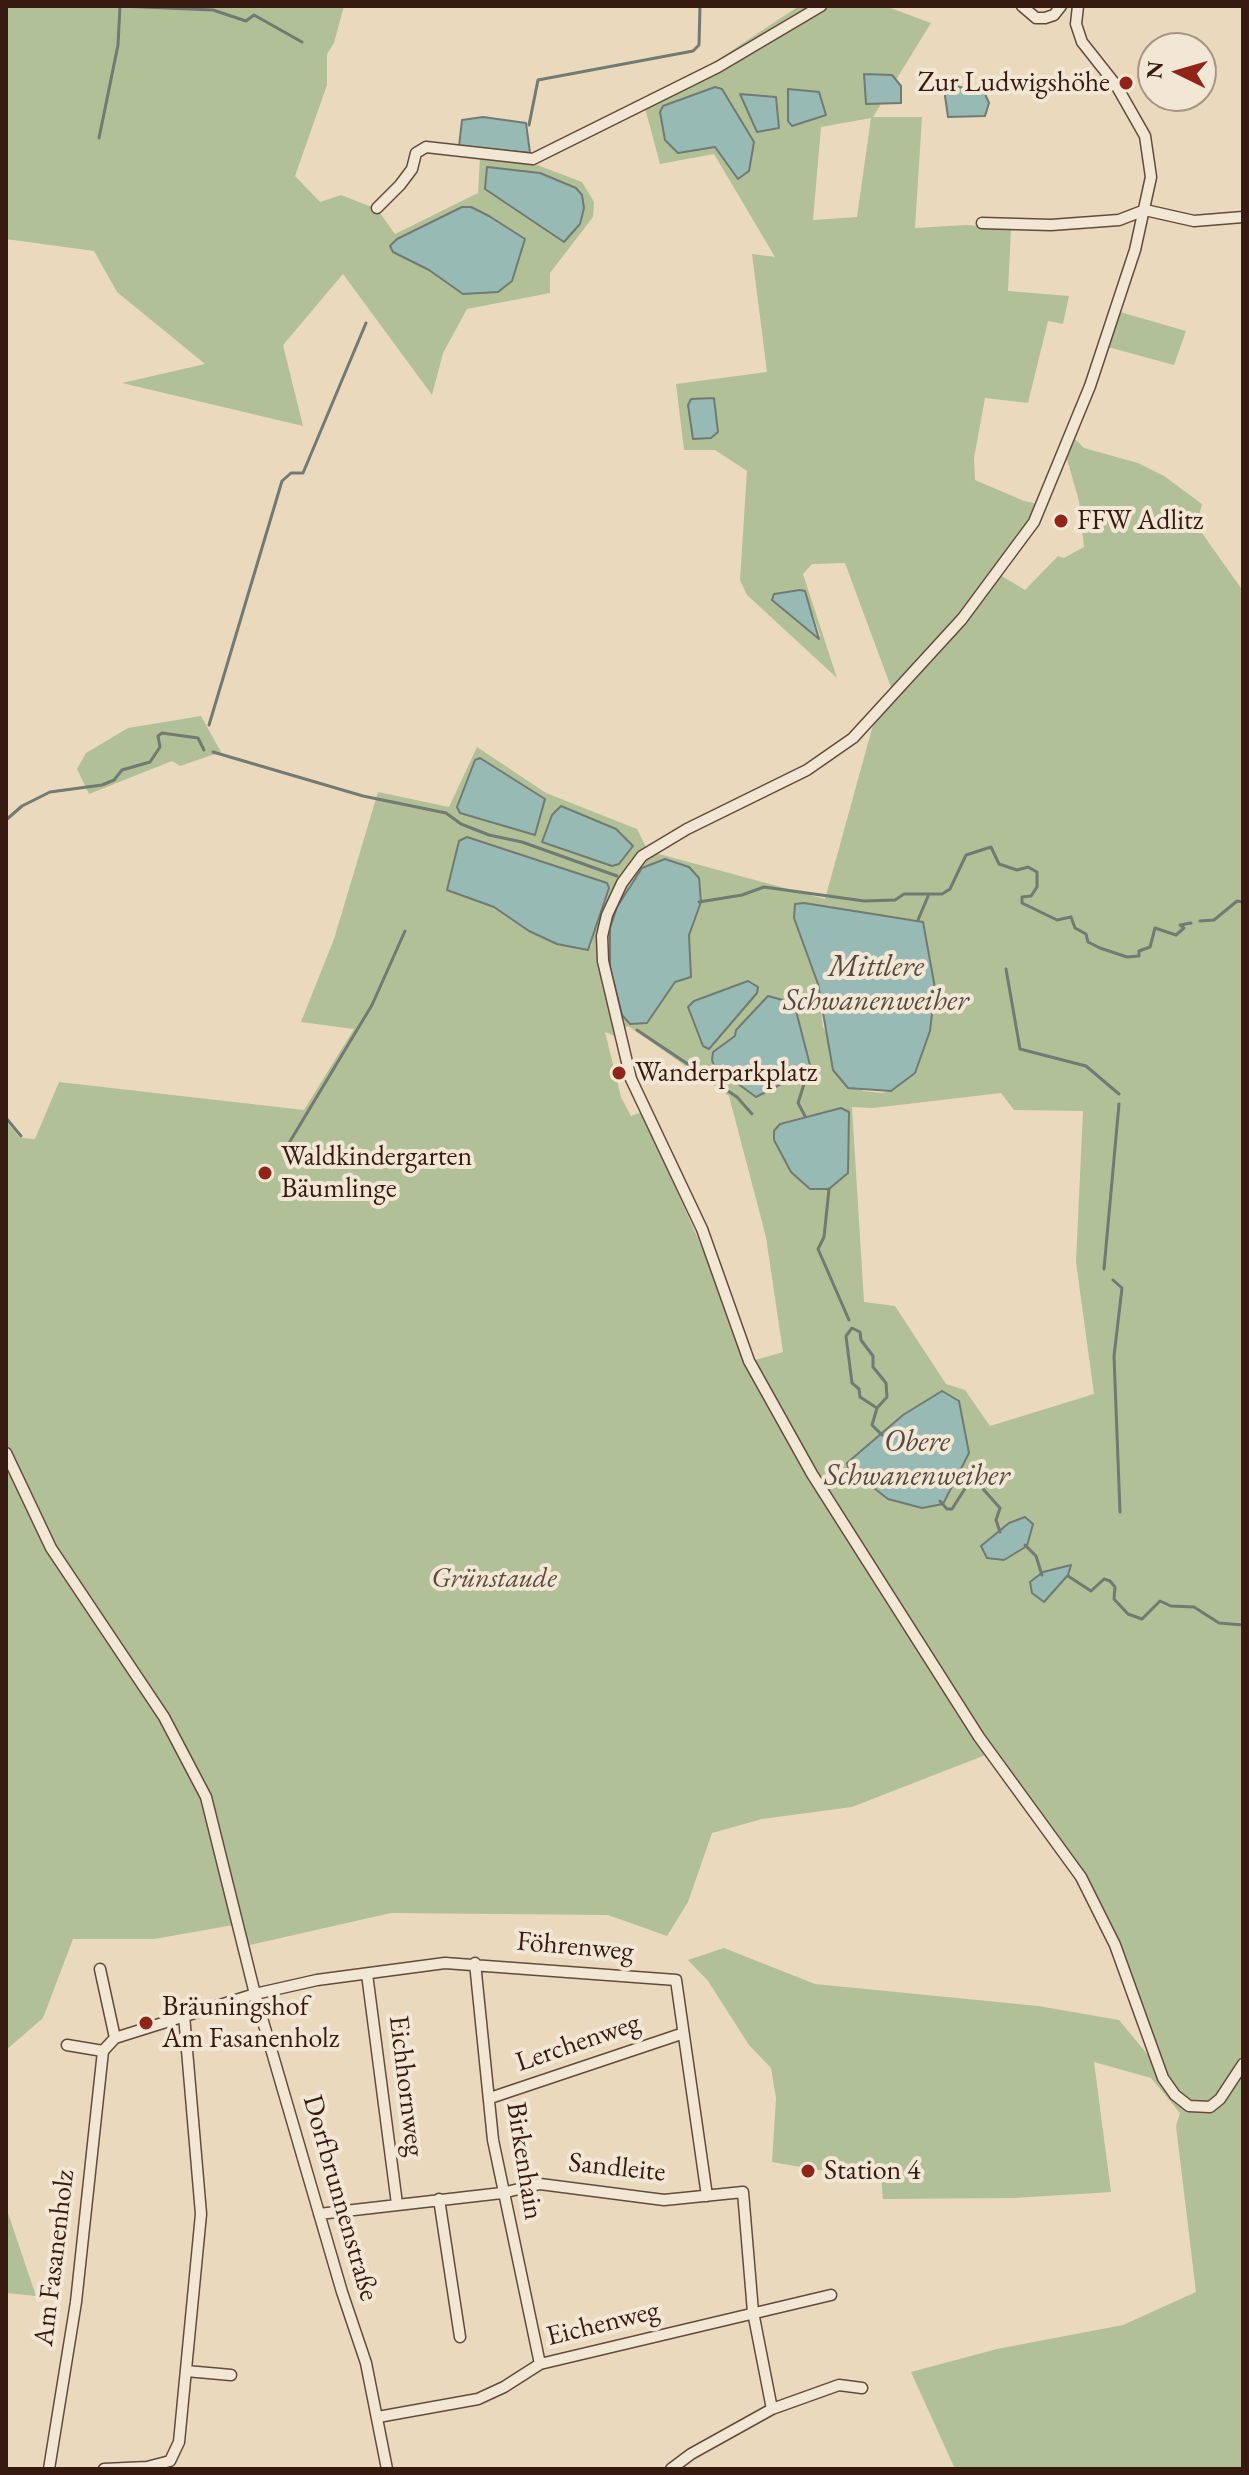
<!DOCTYPE html>
<meta charset="utf-8">
<style>
body{margin:0}
#map{position:relative;width:1249px;height:2475px;overflow:hidden;background:#ebd9be;font-family:"EB Garamond",serif}
canvas{display:block}
.frame{position:absolute;inset:0;border:8px solid #371a0f;pointer-events:none}
.north{position:absolute;left:1137px;top:32px;width:80px;height:80px;box-sizing:border-box;background:#f2e6d5;border:2px solid #a79486;border-radius:50%;rotate:275deg;font-size:22px;font-weight:700;line-height:32px;text-align:center;color:#371a0f}
.north::after{content:'';display:block;margin:auto;width:28px;height:36px;background:#8f2418;clip-path:polygon(50% 0,100% 100%,50% 72%,0 100%)}
</style>
<div id="map">
<canvas width="1249" height="2475"></canvas>
<div class="frame"></div>
<div class="north">N</div>
</div>
<script>
const ctx = document.querySelector('canvas').getContext('2d');
ctx.lineJoin = 'round';
function paint(path, color) {
  ctx.fillStyle = color;
  ctx.fill(path, 'evenodd');
}
function toPath(rows) {
  const path = new Path2D();
  for (const r of rows) {
    path.moveTo(r[0], r[1]);
    for (let i = 2; i < r.length; i += 2) path.lineTo(r[i], r[i + 1]);
  }
  return path;
}
function strokePath(path, color, width, dash) {
  ctx.strokeStyle = color;
  ctx.lineWidth = width;
  ctx.lineCap = dash ? 'butt' : 'round';
  ctx.setLineDash(dash || []);
  ctx.stroke(path);
}
function write(font, color, halo, rows, align = 'center') {
  ctx.font = font + ' "EB Garamond",serif';
  ctx.lineWidth = 8;
  ctx.setLineDash([]);
  ctx.textBaseline = 'middle';
  ctx.strokeStyle = halo;
  ctx.fillStyle = color;
  for (const [text, x, y, turn = 0] of rows) {
    ctx.save();
    ctx.translate(x, y);
    ctx.rotate((+turn || 0) * Math.PI / 180);
    ctx.textAlign = isNaN(turn) ? turn : align;
    if (halo) ctx.strokeText(text, 0, 0);
    ctx.fillText(text, 0, 0);
    ctx.restore();
  }
}
const green = toPath([
 [6,6,344,6,334,43,327,54,327,85,295,176,320,202,341,195,377,209,395,234,478,193,480,157,529,162,582,182,594,202,593,217,550,273,550,293,467,309,443,353,432,395,343,274,283,345,303,426,122,383,205,364,117,292,94,251,6,239],
 [799,6,885,6,931,23,873,117,922,117,915,228,966,225,1011,228,1008,291,1069,296,1063,324,1048,321,1028,403,985,398,974,458,975,480,1024,501,1038,504,1030,523,959,617,892,690,845,563,812,564,803,574,837,678,747,595,740,580,747,471,715,450,684,450,676,384,767,372,752,254,775,257,714,154,660,164,645,108],
 [871,118,857,217,813,220,821,127],
 [805,591,820,635,819,639,772,600],
 [1120,312,1186,331,1174,365,1108,347],
 [1072,436,1084,448,1138,463,1164,476,1202,504,1197,526,1243,591,1243,2469,955,2469,911,2372,997,2349,1123,2325,1196,2292,1176,2126,1180,2113,1151,2078,1094,2062,1111,2192,1014,2198,883,2199,880,2169,818,2170,772,2162,776,2098,771,2068,749,2045,708,1981,688,1960,724,1948,815,1984,1038,2006,1119,2020,1148,2055,1115,1945,1081,1877,988,1754,852,1807,762,1819,712,1833,688,1902,667,1936,608,1915,391,1913,241,1947,233,1925,154,1939,73,1939,43,2018,6,2050,6,1121,20,1138,35,1139,59,1082,304,1110,354,1029,301,1022,334,939,378,792,449,807,477,747,546,793,637,829,648,851,825,899,873,725,965,622,1000,575,1025,590,1058,556,1064,558,1084,547,1079,501,1065,452],
 [561,806,616,829,612,866,542,842],
 [467,837,566,869,596,923,591,947,529,931,494,907],
 [665,859,689,867,698,913,689,935,691,976,675,982,647,1023,622,1015,614,983,610,928,617,906,631,884],
 [853,912,918,920,891,1091,882,1093,863,1091,823,1027,818,984,794,918],
 [768,996,795,1008,811,1069,802,1077,756,1096,726,1075,713,1052,735,1036,736,1030],
 [628,1026,729,1096,766,1237,783,1352,752,1361,642,1112,631,1116,621,1097,605,1032,617,1037,617,1032],
 [1001,1093,1014,1110,1083,1111,1076,1262,1094,1394,990,1426,965,1390,946,1384,895,1306,864,1302,852,1107,873,1108],
 [849,1112,847,1145,791,1172,774,1140,780,1123,805,1116],
 [959,1401,969,1453,943,1504,888,1499,848,1469,847,1463,881,1435],
 [201,716,221,752,180,766,172,761,89,794,77,769,86,753,128,728],
 [6,2207,36,2296,6,2293]
]);
const water = toPath([
 [864,74,892,75,901,86,901,103,866,104,864,74],
 [949,84,985,94,989,103,985,116,948,117,945,96,949,84],
 [715,87,722,89,754,142,749,171,738,179,715,147,678,153,665,140,660,112,663,106,715,87],
 [788,89,819,92,826,115,792,126,788,121,788,89],
 [740,94,776,97,779,128,757,132,740,94],
 [483,117,526,123,530,153,459,146,462,120,483,117],
 [487,167,540,173,576,188,582,195,584,208,580,224,564,242,485,189,487,167],
 [462,207,471,207,489,216,525,239,512,281,498,292,463,294,429,270,393,252,390,246,397,239,462,207],
 [714,398,718,432,711,438,693,439,688,405,691,399,714,398],
 [800,590,805,591,819,639,772,600,774,594,800,590],
 [480,758,545,799,535,835,460,813,457,807,475,760,480,758],
 [561,806,616,829,633,846,619,864,612,866,542,842,552,815,561,806],
 [467,837,607,883,609,888,588,950,557,944,529,931,494,907,447,890,459,841,467,837],
 [665,859,689,867,699,878,701,902,689,935,691,977,675,982,647,1023,630,1024,622,1015,610,967,610,928,617,907,642,868,665,859],
 [804,903,923,922,935,988,930,1031,915,1073,891,1091,848,1088,833,1070,818,984,794,918,795,904,804,903],
 [748,981,758,987,757,993,709,1049,703,1046,688,1007,694,1001,748,981],
 [768,996,794,1003,811,1069,756,1097,726,1075,717,1073,712,1060,713,1052,735,1036,736,1030,768,996],
 [841,1108,849,1112,848,1173,829,1189,810,1189,791,1172,774,1140,774,1131,780,1124,841,1108],
 [942,1391,959,1401,969,1453,943,1504,922,1508,888,1499,848,1468,847,1463,903,1415,942,1391],
 [1025,1517,1033,1524,1027,1546,1004,1560,987,1558,981,1546,1009,1523,1025,1517],
 [1071,1565,1068,1575,1044,1602,1032,1593,1030,1582,1043,1572,1071,1565]
]);
const stream = toPath([
 [121,6,213,10,246,21,254,15,302,42],
 [529,125,538,80,693,51,699,45,700,6],
 [99,138,118,45,120,6],
 [209,725,282,481,291,473,303,473,366,323],
 [213,752,363,796,446,813,461,824,489,835,522,842,617,876],
 [6,820,22,806,50,792,102,785,114,780,122,770,150,762,160,747,158,736,162,733,198,738,204,750],
 [699,902,742,895,764,887,864,901,895,900,904,894,942,894,950,889,966,855,991,847,999,864,1017,870,1028,867,1037,872,1037,887,1031,896,1022,897,1022,903,1057,920,1071,917,1075,928,1086,934,1088,942,1100,948,1127,957,1139,956,1139,951,1150,947,1155,928,1176,935,1184,928,1180,925,1191,923],
 [918,920,929,894],
 [1200,921,1214,920,1237,901,1243,902],
 [1006,969,1020,1049,1086,1066,1119,1094],
 [637,1030,737,1097,752,1114],
 [797,1078,804,1084,798,1103,805,1116],
 [6,1118,21,1136],
 [283,1153,372,1005,405,931],
 [829,1189,824,1237,818,1249,849,1320],
 [1104,1269,1119,1104],
 [1113,1280,1122,1288,1114,1356,1120,1512],
 [877,1408,887,1397,886,1383,873,1367,873,1356,861,1340,860,1332,852,1328,846,1336,852,1383,859,1389,860,1397,877,1408,872,1425,882,1435],
 [940,1501,947,1509,952,1509,975,1473,984,1468,983,1489,1000,1508,996,1520,1000,1532],
 [1025,1545,1036,1556,1042,1575],
 [1068,1576,1091,1591,1104,1579,1110,1581,1115,1587,1114,1599,1128,1614,1142,1619,1160,1601,1171,1606,1194,1607,1219,1623,1243,1625]
]);
const minor = toPath([
 [1022,6,1036,18,1045,18,1054,15,1061,6],
 [1078,6,1076,24,1082,42,1116,85,1145,136,1151,177,1135,250,1090,386,1034,522,962,619,853,738,807,770,687,829,642,856,622,883,607,915,602,936,603,961,631,1079,702,1229,749,1361,812,1474,979,1737,1081,1877,1115,1945,1163,2078,1175,2095,1189,2106,1210,2107,1220,2099,1243,2064],
 [377,208,400,185,412,169,416,153,426,147,533,159,718,67,821,6],
 [982,223,1051,225,1119,220,1145,210,1194,221,1243,217],
 [6,1453,51,1548,164,1717,206,1797,255,1994,342,2292,366,2363,387,2469],
 [475,1963,493,2140,540,2364],
 [100,1969,115,2038],
 [367,1974,397,2204],
 [67,2045,103,2051],
 [490,2098,681,2034],
 [439,2199,460,2337],
 [319,2214,502,2193,540,2184,664,2200,743,2192,753,2312,772,2409],
 [186,2371,231,2375],
 [378,2417,478,2399,504,2387,540,2364,831,2295],
 [49,2469,76,2302,103,2051,115,2038,255,1994,317,1980,445,1963,676,1980,707,2196],
 [104,2469,147,2467,170,2461,179,2442,201,2214,184,2015],
 [671,2469,691,2454,772,2409,839,2385,862,2388]
]);
const markers = [
 [1126,83,8,"#8f2418"],
 [1061,521,8,"#8f2418"],
 [619,1073,8,"#8f2418"],
 [265,1173,8,"#8f2418"],
 [146,2023,8,"#8f2418"],
 [808,2171,8,"#8f2418"]
];
const poiNames = [
 ["Zur Ludwigshöhe",1110,83,"right"],
 ["FFW Adlitz",1077,521],
 ["Wanderparkplatz",635,1073],
 ["Waldkindergarten",281,1157],
 ["Bäumlinge",281,1189],
 ["Bräuningshof",162,2007],
 ["Am Fasanenholz",162,2039],
 ["Station 4",824,2171]
];
const parkNames = [
 ["Grünstaude",494,1579]
];
const streetNames = [
 ["Föhrenweg",575,1947,5],
 ["Lerchenweg",578,2043,-19],
 ["Eichhornweg",406,2086,83],
 ["Birkenhain",524,2161,81],
 ["Sandleite",617,2168,6],
 ["Dorfbrunnenstraße",340,2198,74],
 ["Am Fasanenholz",55,2258,-83],
 ["Eichenweg",603,2324,-14]
];
const waterNames = [
 ["Mittlere",876,968],
 ["Schwanenweiher",876,1002],
 ["Obere",917,1443],
 ["Schwanenweiher",917,1477]
];
paint(green, '#b1c096');
paint(water, '#98bab5');
strokePath(water, '#717a73', 2);
strokePath(stream, '#717a73', 3);
strokePath(minor, '#644a3b', 13);
strokePath(minor, '#f2e6d5', 10);
for (const [x, y, r, color] of markers) {
  const dot = new Path2D();
  dot.arc(x, y, r, 0, 2 * Math.PI);
  ctx.fillStyle = color;
  ctx.fill(dot);
  strokePath(dot, '#f2e6d5', 3);
}
write('28px', '#371a0f', '#f2e6d5', poiNames, 'left');
write('italic 28px', '#5c4c38', '#f2e6d5', parkNames);
write('28px', '#371a0f', '#f2e6d5', streetNames);
write('italic 30px', '#544a41', '#f2e6d5', waterNames);
</script>
